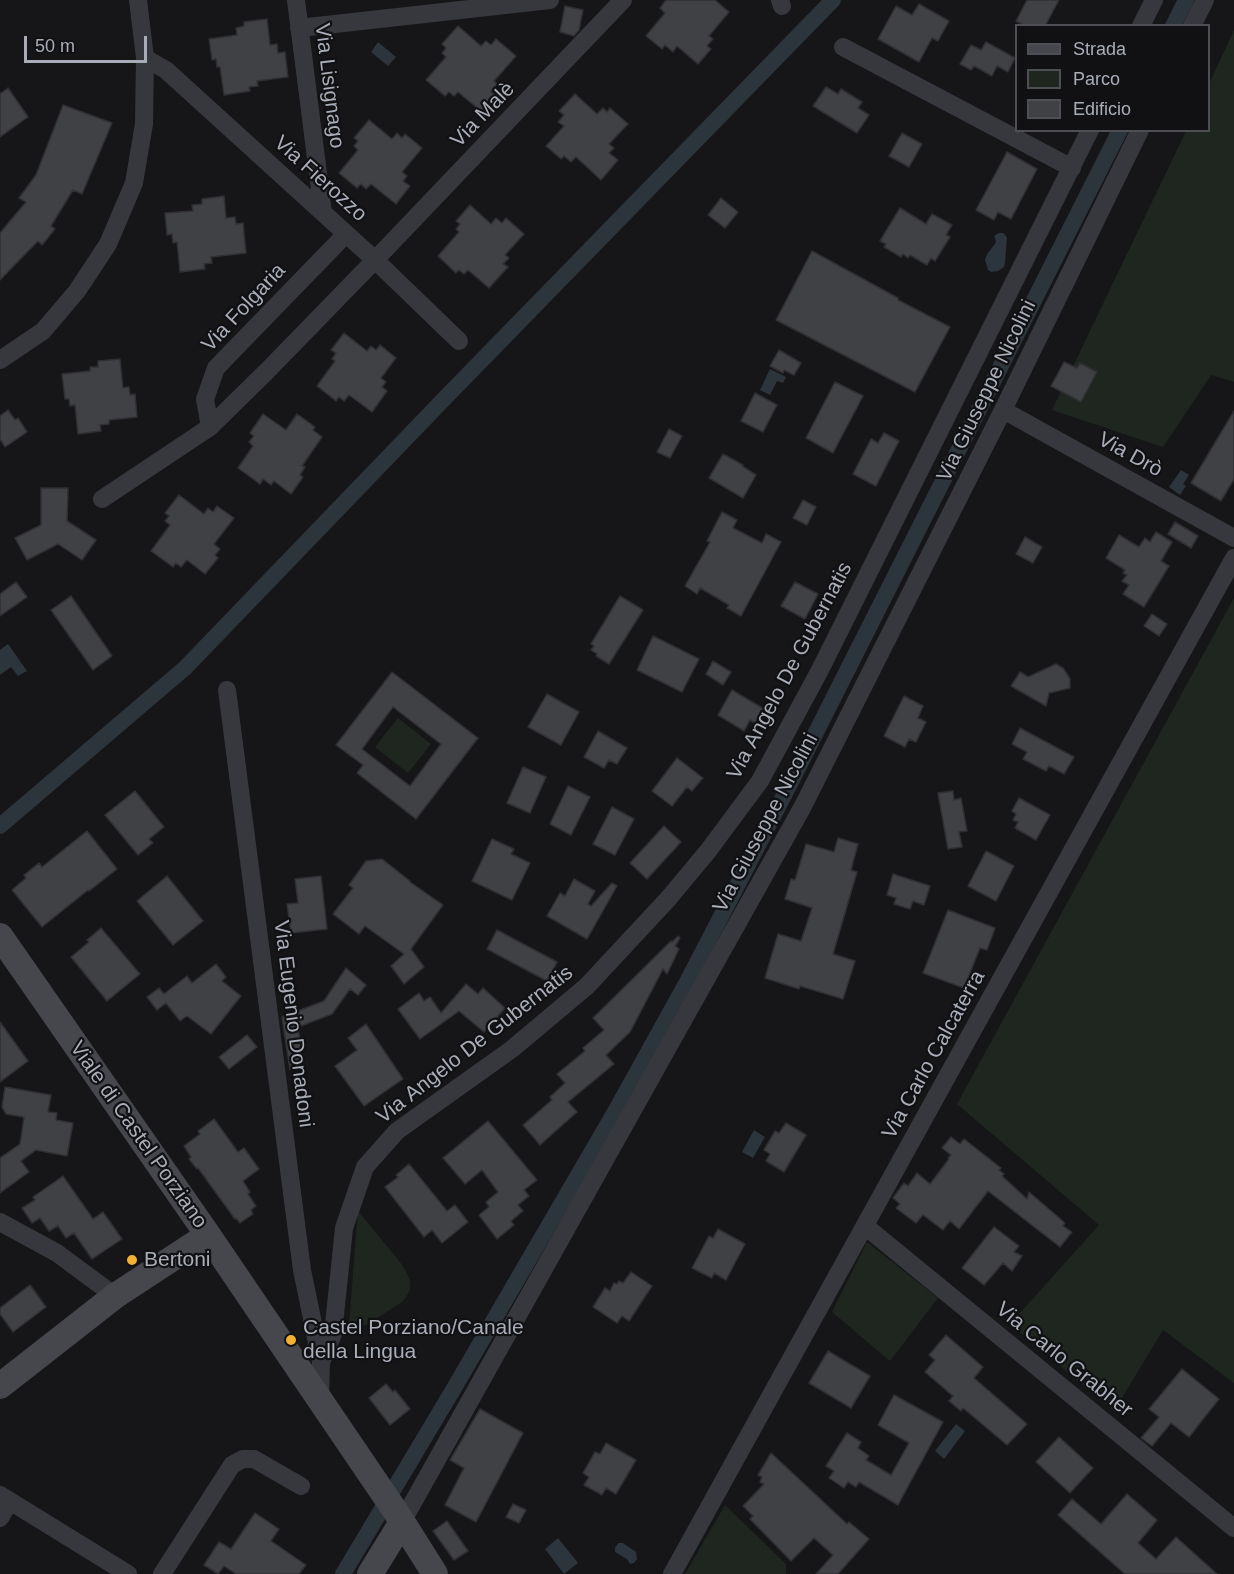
<!DOCTYPE html>
<meta charset="utf-8">
<style>
body{margin:0}
#map{position:relative;width:1234px;height:1574px;overflow:hidden;background:#161618;font-family:Arial,sans-serif}
canvas{display:block}
.legend{position:absolute;left:1015px;top:24px;width:195px;height:108px;box-sizing:border-box;background:#111113;border:2px solid #4d4f55;margin:0;padding:8px 10px;list-style:none;font-size:18px;color:#a8adb8}
.legend li{display:flex;align-items:center;gap:12px;height:30px}
.legend b{width:30px;border:2px solid #4d4f55}
.scale{position:absolute;left:24px;top:36px;width:123px;height:27px;box-sizing:border-box;border:3px solid #a8adb8;border-top:0;padding-left:8px;font-size:18px;line-height:21px;white-space:nowrap;color:#a8adb8;-webkit-text-stroke:4px #111113;paint-order:stroke}
</style>
<div id="map">
<canvas width="1234" height="1574"></canvas>
<ul class="legend">
<li><b style="height:8px;background:#45474d"></b>Strada</li>
<li><b style="height:16px;background:#1e261f"></b>Parco</li>
<li><b style="height:16px;background:#404145"></b>Edificio</li>
</ul>
<div class="scale">50 m</div>
</div>
<script>
const ctx = document.querySelector('canvas').getContext('2d');
ctx.lineJoin = 'round';
function paint(path, color) {
  ctx.fillStyle = color;
  ctx.fill(path, 'evenodd');
}
function toPath(rows) {
  const path = new Path2D();
  for (const r of rows) {
    path.moveTo(r[0], r[1]);
    for (let i = 2; i < r.length; i += 2) path.lineTo(r[i], r[i + 1]);
  }
  return path;
}
function strokePath(path, color, width, dash) {
  ctx.strokeStyle = color;
  ctx.lineWidth = width;
  ctx.lineCap = dash ? 'butt' : 'round';
  ctx.setLineDash(dash || []);
  ctx.stroke(path);
}
function write(font, color, halo, rows, align = 'center') {
  ctx.font = font + ' Arial,sans-serif';
  ctx.lineWidth = 4.5;
  ctx.setLineDash([]);
  ctx.textBaseline = 'middle';
  ctx.strokeStyle = halo;
  ctx.fillStyle = color;
  for (const [text, x, y, turn = 0] of rows) {
    ctx.save();
    ctx.translate(x, y);
    ctx.rotate((+turn || 0) * Math.PI / 180);
    ctx.textAlign = isNaN(turn) ? turn : align;
    if (halo) ctx.strokeText(text, 0, 0);
    ctx.fillText(text, 0, 0);
    ctx.restore();
  }
}
const green = toPath([
 [1234,30,1234,382,1211,375,1163,447,1052,410,1186,131,1208,130,1209,84],
 [1234,598,1234,1383,1163,1330,1114,1411,1010,1324,1099,1225,957,1104],
 [398,718,431,744,408,773,375,747],
 [358,1211,400,1262,407,1273,410,1281,410,1289,408,1294,402,1302,366,1325,356,1329,352,1328,349,1324],
 [867,1242,938,1298,890,1361,832,1312],
 [725,1505,786,1564,786,1574,685,1574]
]);
const water = toPath([
 [378,42,396,57,388,66,371,52],
 [999,233,1003,233,1007,237,1005,263,1004,267,998,271,991,272,988,270,985,260,987,254,995,244,996,241,994,236],
 [770,369,786,377,783,383,777,381,770,395,760,390],
 [1181,470,1189,475,1183,484,1186,486,1180,495,1169,487],
 [8,644,27,671,18,676,11,667,0,675,0,650],
 [754,1130,765,1137,753,1158,742,1152],
 [956,1424,965,1431,944,1459,935,1451],
 [558,1538,578,1563,564,1574,545,1549],
 [618,1543,623,1543,636,1552,637,1559,634,1563,630,1564,627,1559,615,1552,615,1548]
]);
const canal = toPath([
 [1173,26,1186,0],
 [0,826,185,668,444,399,833,0],
 [343,1574,453,1390,616,1110,687,982,795,774,1120,130]
]);
const building = toPath([
 [666,0,715,0,729,12,709,36,713,39,707,46,711,49,698,64,677,46,673,52,665,45,662,49,646,36,665,13,660,8,666,0],
 [1027,0,1059,0,1045,26,1025,26,1016,21,1027,0],
 [919,4,949,21,938,41,932,38,919,62,878,39,896,6,912,15,919,4],
 [565,6,583,10,579,30,574,36,560,32,565,6],
 [267,19,270,45,277,44,278,53,285,52,288,77,257,81,258,86,249,87,250,91,224,95,220,67,217,67,216,59,212,60,209,39,237,35,236,28,244,26,244,22,267,19],
 [458,26,481,46,486,41,491,45,496,39,516,56,494,81,497,84,491,92,495,95,481,111,458,92,454,96,449,92,445,96,426,80,446,57,442,53,446,48,442,44,458,26],
 [986,42,1015,58,1008,72,997,66,992,76,974,66,971,70,960,64,971,45,981,50,986,42],
 [826,87,838,94,841,89,862,102,858,108,869,115,857,133,813,106,826,87],
 [8,88,28,117,0,137,0,94,8,88],
 [575,94,597,114,603,108,607,112,610,108,628,124,609,144,614,148,609,153,618,160,601,180,576,157,571,162,564,156,561,159,546,146,564,126,558,122,564,115,559,111,575,94],
 [63,105,112,123,82,194,73,190,51,226,55,229,42,245,38,241,0,280,0,233,26,202,19,198,36,175,63,105],
 [369,120,392,139,397,133,402,138,405,134,422,148,402,172,407,176,403,181,410,186,396,204,371,184,366,189,361,184,357,188,339,173,358,150,354,146,358,141,354,138,369,120],
 [902,133,922,144,909,167,889,156,902,133],
 [1007,152,1037,169,1011,219,998,212,994,220,976,210,1007,152],
 [224,196,226,218,235,217,236,224,243,223,246,253,211,257,212,263,204,264,205,269,180,272,177,242,173,243,172,234,167,235,165,213,193,211,192,205,202,204,202,199,224,196],
 [721,198,738,212,725,228,708,215,721,198],
 [470,205,491,224,496,218,502,223,506,218,524,234,505,255,509,258,503,264,508,267,489,288,468,270,464,274,459,270,456,273,438,256,459,232,456,229,460,224,456,221,470,205],
 [900,208,926,224,932,214,952,225,946,235,950,237,935,261,931,258,927,265,910,255,908,258,903,254,901,257,884,247,886,244,880,241,900,208],
 [812,251,898,298,898,300,950,327,915,392,776,320,812,251],
 [344,333,367,351,371,346,376,350,380,345,396,358,381,378,386,382,382,387,387,391,372,412,349,395,344,401,339,397,336,401,317,386,335,361,332,359,336,353,331,350,344,333],
 [779,350,801,363,794,375,784,370,783,373,770,366,779,350],
 [120,359,123,388,129,387,130,395,135,394,137,417,109,420,109,424,100,425,101,431,78,434,75,405,70,406,69,399,65,399,62,374,90,371,90,367,98,367,98,361,120,359],
 [1064,362,1077,368,1080,363,1097,372,1081,402,1051,386,1064,362],
 [835,382,863,396,833,453,806,438,835,382],
 [755,393,777,405,763,432,741,421,755,393],
 [8,410,15,420,18,418,27,432,5,447,0,439,0,416,8,410],
 [1234,411,1234,479,1221,501,1191,483,1234,411],
 [263,414,286,430,297,414,315,427,313,430,322,437,302,466,305,467,300,475,303,477,291,494,274,481,271,485,263,479,260,484,238,468,253,446,249,442,254,436,250,433,263,414],
 [669,429,682,436,670,458,657,452,669,429],
 [884,433,899,441,876,486,853,474,871,439,878,443,884,433],
 [723,454,743,465,742,466,756,475,743,498,709,478,723,454],
 [41,488,68,488,67,521,96,540,82,560,58,544,27,560,15,538,41,525,41,488],
 [179,495,204,514,208,508,213,512,217,506,234,518,214,544,220,549,215,555,218,558,205,574,187,560,181,567,176,563,173,567,151,551,170,525,165,521,169,516,165,513,179,495],
 [803,500,816,507,807,525,793,518,803,500],
 [722,512,737,520,733,528,762,543,766,534,781,542,741,616,727,608,729,605,700,588,697,594,685,586,710,542,707,541,722,512],
 [1175,522,1198,536,1191,548,1168,534,1175,522],
 [1156,532,1172,542,1161,561,1169,566,1144,607,1123,594,1129,585,1122,581,1127,575,1123,573,1125,570,1106,558,1119,535,1139,547,1145,538,1150,542,1156,532],
 [1025,537,1042,547,1033,563,1016,554,1025,537],
 [16,582,27,597,0,616,0,594,16,582],
 [795,582,818,594,805,619,781,606,795,582],
 [71,596,112,656,93,670,51,610,71,596],
 [620,596,643,610,609,664,596,656,597,654,591,650,594,646,591,644,620,596],
 [1152,614,1167,624,1159,636,1144,626,1152,614],
 [653,636,699,659,682,692,637,670,653,636],
 [713,661,731,672,723,685,706,674,713,661],
 [1056,664,1063,668,1070,679,1070,688,1049,693,1046,706,1011,686,1020,672,1028,677,1056,664],
 [392,672,478,738,416,819,357,773,363,765,336,745,392,672],
 [393,707,441,744,410,786,362,749,393,707],
 [732,690,764,709,755,723,750,720,744,731,718,715,732,690],
 [547,694,579,712,561,745,528,727,547,694],
 [904,696,923,706,918,718,926,722,916,742,909,739,905,747,884,736,904,696],
 [1020,728,1074,757,1064,774,1049,766,1046,771,1023,759,1027,752,1012,744,1020,728],
 [598,731,627,748,617,764,609,760,604,768,584,757,598,731],
 [677,758,703,778,692,791,687,787,672,806,652,791,677,758],
 [523,767,546,777,530,813,507,803,523,767],
 [568,786,590,797,571,835,550,824,568,786],
 [135,791,164,827,149,839,153,843,138,855,105,815,135,791],
 [953,791,954,800,961,798,967,831,959,832,962,847,948,849,938,793,953,791],
 [1019,798,1050,815,1036,840,1015,828,1018,822,1013,820,1016,814,1012,811,1019,798],
 [612,807,634,819,615,855,593,844,612,807],
 [664,826,681,842,647,879,630,863,664,826],
 [87,831,117,869,89,891,88,890,42,927,12,890,26,878,24,875,39,863,42,867,87,831],
 [838,838,858,844,851,870,857,872,833,954,855,961,843,999,800,986,799,989,765,978,778,934,801,941,812,908,785,899,791,879,795,880,806,844,834,852,838,838],
 [492,839,514,849,511,854,530,863,512,900,472,881,492,839],
 [986,851,1014,866,996,901,968,886,986,851],
 [382,859,410,881,410,882,443,905,411,949,424,967,404,984,391,966,404,954,365,926,359,934,333,914,353,888,349,885,366,861,382,859],
 [893,874,930,886,924,905,913,901,910,909,894,904,896,898,887,895,893,874],
 [167,876,203,921,173,945,137,901,167,876],
 [321,876,327,929,291,933,287,904,298,903,295,879,321,876],
 [574,879,595,891,588,904,591,906,612,883,617,886,587,939,547,916,560,893,565,896,574,879],
 [948,910,995,928,987,950,980,948,964,988,923,973,948,910],
 [101,928,140,974,107,1001,71,957,89,942,87,940,101,928],
 [497,930,557,962,547,981,487,949,497,930],
 [678,936,680,938,675,946,679,949,667,974,663,969,630,1032,606,1055,614,1064,568,1102,577,1112,540,1145,523,1125,552,1100,550,1097,565,1083,557,1074,585,1051,583,1048,604,1030,593,1018,671,941,672,942,678,936],
 [216,964,226,977,222,981,241,996,211,1034,187,1016,180,1021,166,1003,157,1010,147,997,159,988,164,994,187,976,192,983,216,964],
 [346,968,366,985,358,995,350,989,332,1014,298,1027,304,1067,290,1070,282,1017,324,1001,346,968],
 [466,984,478,994,483,988,505,1008,484,1032,459,1011,420,1039,398,1009,419,993,424,1001,430,997,441,1013,466,984],
 [0,1022,28,1061,0,1082,0,1022],
 [366,1024,403,1079,364,1106,335,1066,357,1050,348,1038,366,1024],
 [247,1035,257,1047,229,1069,219,1057,247,1035],
 [5,1087,51,1095,48,1112,57,1113,56,1120,73,1123,67,1156,36,1150,21,1161,29,1172,0,1193,0,1158,20,1144,24,1117,6,1114,2,1107,5,1087],
 [214,1119,238,1152,244,1148,259,1169,243,1181,250,1192,248,1194,256,1206,251,1210,253,1214,240,1223,236,1218,235,1219,198,1168,197,1169,189,1159,191,1157,184,1146,200,1134,198,1131,214,1119],
 [488,1121,537,1180,524,1190,529,1196,518,1205,523,1211,511,1221,514,1225,497,1239,479,1215,489,1207,486,1202,498,1192,482,1170,465,1184,443,1158,488,1121],
 [786,1123,806,1135,784,1172,766,1161,770,1154,764,1150,775,1131,779,1133,786,1123],
 [951,1137,960,1144,964,1139,1001,1168,999,1170,1004,1174,1002,1176,1027,1199,1029,1192,1065,1223,1063,1226,1072,1232,1060,1247,988,1191,959,1229,950,1221,943,1230,923,1215,916,1223,896,1208,900,1204,893,1198,904,1183,908,1186,917,1173,930,1184,949,1159,948,1158,951,1155,942,1148,951,1137],
 [409,1164,447,1211,455,1205,468,1222,442,1243,432,1230,424,1237,385,1187,398,1177,396,1175,409,1164],
 [63,1176,93,1219,103,1212,122,1239,92,1259,74,1233,66,1238,58,1226,49,1231,40,1218,32,1223,22,1208,35,1200,33,1197,63,1176],
 [994,1227,1019,1246,1014,1252,1022,1256,1012,1271,1003,1263,984,1285,962,1268,994,1227],
 [718,1229,745,1244,726,1280,714,1273,712,1278,692,1268,709,1236,713,1238,718,1229],
 [631,1272,652,1286,629,1321,622,1316,617,1323,593,1307,605,1288,610,1291,614,1283,617,1284,619,1281,623,1283,631,1272],
 [30,1285,46,1307,13,1332,0,1314,0,1308,30,1285],
 [946,1335,983,1367,974,1378,1027,1424,1007,1445,963,1408,961,1411,949,1401,953,1396,925,1372,935,1360,929,1355,946,1335],
 [828,1351,870,1376,851,1408,809,1383,828,1351],
 [1182,1369,1219,1399,1189,1437,1171,1423,1152,1446,1141,1438,1159,1417,1149,1409,1182,1369],
 [386,1384,393,1392,395,1390,410,1409,390,1425,369,1398,386,1384],
 [894,1395,943,1422,898,1505,859,1482,856,1487,848,1482,844,1488,829,1478,834,1471,826,1466,847,1433,861,1442,858,1448,869,1456,866,1460,891,1475,909,1443,878,1425,894,1395],
 [480,1409,523,1433,476,1522,445,1505,464,1468,450,1460,480,1409],
 [1059,1437,1093,1468,1070,1493,1036,1462,1059,1437],
 [606,1443,636,1460,616,1494,606,1488,602,1495,584,1485,589,1477,583,1473,595,1452,600,1454,606,1443],
 [771,1453,847,1524,849,1522,869,1539,838,1574,816,1574,833,1555,814,1538,791,1561,750,1519,753,1516,743,1506,764,1484,760,1482,762,1477,758,1475,771,1453],
 [1127,1494,1157,1520,1138,1543,1156,1559,1176,1537,1217,1574,1125,1574,1058,1515,1072,1499,1101,1524,1127,1494],
 [513,1504,526,1510,519,1523,506,1517,513,1504],
 [255,1513,279,1529,271,1541,306,1565,299,1574,236,1574,224,1566,218,1574,204,1565,219,1542,231,1549,255,1513],
 [447,1521,468,1551,454,1560,433,1531,447,1521]
]);
const street = toPath([
 [296,0,323,213],
 [780,0,782,6],
 [1141,26,1154,0],
 [1192,26,1205,0],
 [299,28,550,0],
 [843,47,1072,168],
 [145,58,166,70,375,260,459,341],
 [0,360,43,331,77,291,108,244,134,183,144,124,145,58,138,0],
 [1003,410,1234,538],
 [210,427,205,399,216,368,346,234],
 [102,499,210,427,267,371,375,260,623,0],
 [227,690,302,1270,321,1362],
 [0,1222,57,1253,115,1296],
 [865,1226,1234,1528],
 [320,1400,321,1362,333,1334,344,1228,365,1167,397,1131,512,1049,587,986,668,899,708,851,760,781,820,670,1090,130],
 [0,1495,128,1574],
 [0,1518,10,1501],
 [402,1522,802,808,1003,410,1140,130],
 [162,1574,232,1465,243,1459,254,1459,301,1486],
 [672,1574,1234,558]
]);
const secondary = toPath([
 [0,936,208,1235,396,1512,435,1574],
 [0,1386,115,1296,208,1235],
 [370,1574,402,1522]
]);
const markers = [
 [132,1260,6,"#f2b134"],
 [291,1340,6,"#f2b134"]
];
const streetNames = [
 ["Via Lisignago",329,86,83],
 ["Via Malè",483,115,-46],
 ["Via Fierozzo",320,179,42],
 ["Via Folgaria",244,308,-47],
 ["Via Giuseppe Nicolini",987,391,-64],
 ["Via Drò",1130,455,29],
 ["Via Angelo De Gubernatis",790,671,-62],
 ["Via Giuseppe Nicolini",766,823,-62],
 ["Via Eugenio Donadoni",293,1024,83],
 ["Via Angelo De Gubernatis",475,1045,-38],
 ["Via Carlo Calcaterra",934,1055,-61],
 ["Viale di Castel Porziano",138,1135,55],
 ["Via Carlo Grabher",1064,1360,39]
];
const poiNames = [
 ["Bertoni",144,1260],
 ["Castel Porziano/Canale",303,1328],
 ["della Lingua",303,1352]
];
paint(green, '#1e261f');
paint(water, '#2c353c');
strokePath(canal, '#2c353c', 16);
paint(building, '#404145');
strokePath(building, '#303034', 1.5);
strokePath(street, '#37383d', 18);
strokePath(secondary, '#45474d', 26);
for (const [x, y, r, color] of markers) {
  const dot = new Path2D();
  dot.arc(x, y, r, 0, 2 * Math.PI);
  ctx.fillStyle = color;
  ctx.fill(dot);
  strokePath(dot, '#111113', 2);
}
write('21px', '#a8adb8', '#111113', streetNames);
write('21px', '#a8adb8', '#111113', poiNames, 'left');
</script>
